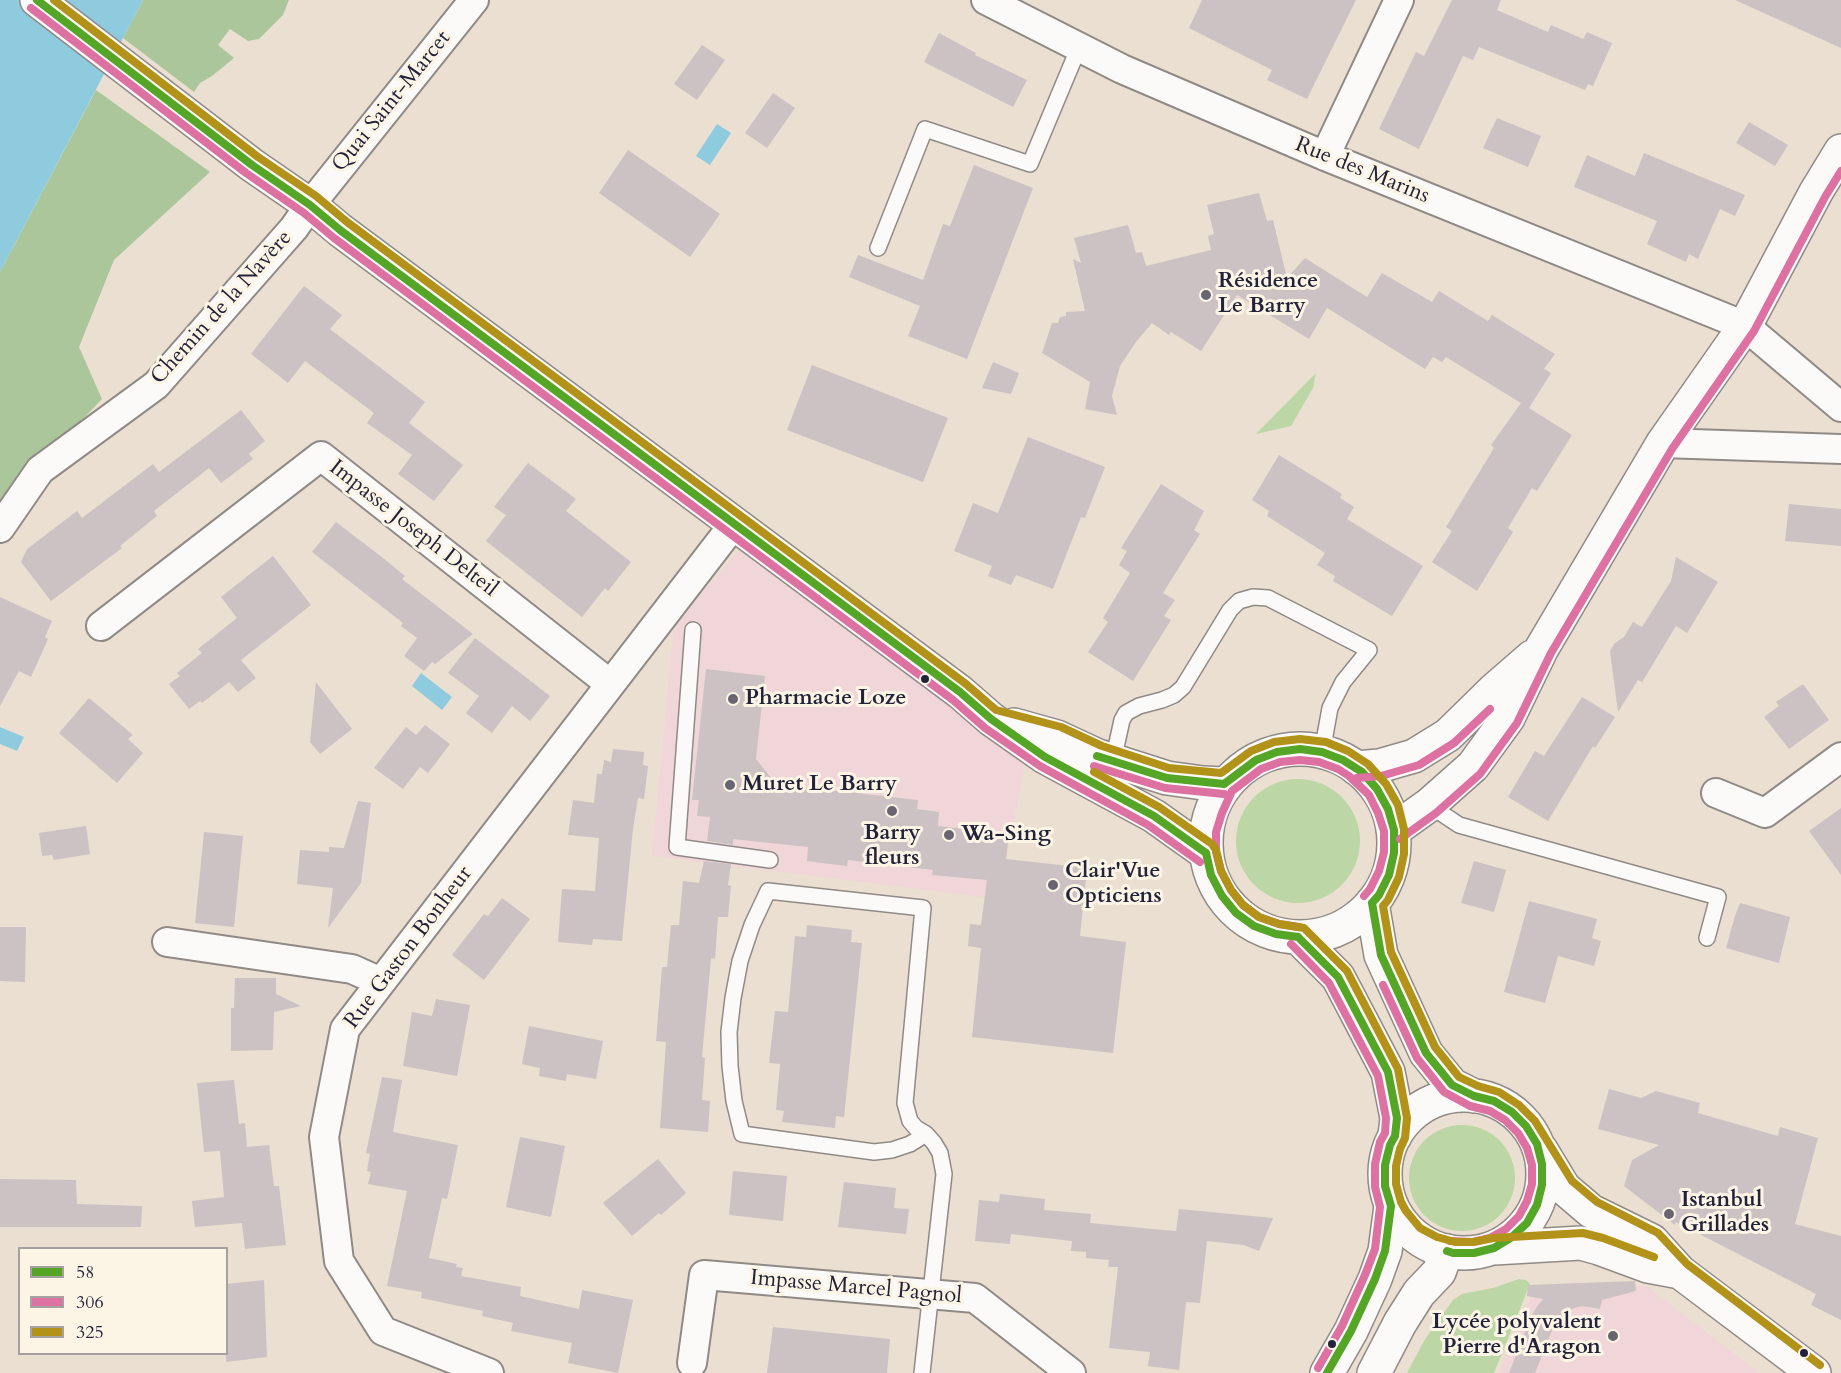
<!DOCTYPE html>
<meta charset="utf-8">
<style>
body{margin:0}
#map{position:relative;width:1841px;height:1373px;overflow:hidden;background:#ebdfd1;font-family:Cardo,serif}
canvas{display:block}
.legend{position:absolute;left:18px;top:1247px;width:210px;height:108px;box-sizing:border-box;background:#fcf5e5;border:2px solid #a5a1a1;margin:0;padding:8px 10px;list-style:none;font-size:18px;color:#22223b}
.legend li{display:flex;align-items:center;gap:12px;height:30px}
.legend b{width:30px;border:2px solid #a5a1a1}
</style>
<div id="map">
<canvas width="1841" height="1373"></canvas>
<ul class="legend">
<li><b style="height:8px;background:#55a526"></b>58</li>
<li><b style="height:8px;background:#dc71a2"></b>306</li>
<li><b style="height:8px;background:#b29218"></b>325</li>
</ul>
</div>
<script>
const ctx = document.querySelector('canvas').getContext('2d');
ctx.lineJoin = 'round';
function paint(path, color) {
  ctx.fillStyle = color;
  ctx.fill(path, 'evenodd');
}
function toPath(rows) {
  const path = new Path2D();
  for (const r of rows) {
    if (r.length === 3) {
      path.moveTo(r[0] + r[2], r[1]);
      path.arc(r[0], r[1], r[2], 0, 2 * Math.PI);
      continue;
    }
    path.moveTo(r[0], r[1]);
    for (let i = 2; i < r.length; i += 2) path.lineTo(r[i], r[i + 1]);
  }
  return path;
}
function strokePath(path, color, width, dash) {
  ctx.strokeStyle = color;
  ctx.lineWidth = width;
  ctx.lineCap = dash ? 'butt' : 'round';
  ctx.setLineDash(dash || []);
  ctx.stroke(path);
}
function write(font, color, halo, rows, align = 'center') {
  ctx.font = font + ' Cardo,serif';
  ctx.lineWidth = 6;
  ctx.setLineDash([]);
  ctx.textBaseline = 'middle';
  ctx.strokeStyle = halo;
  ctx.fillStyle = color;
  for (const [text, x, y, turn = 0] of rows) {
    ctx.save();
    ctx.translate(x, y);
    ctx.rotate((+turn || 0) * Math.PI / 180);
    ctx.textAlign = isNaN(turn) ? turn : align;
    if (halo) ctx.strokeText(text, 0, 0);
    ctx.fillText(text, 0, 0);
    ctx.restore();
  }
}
const built = toPath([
 [744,544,1025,765,998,899,652,856,674,625],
 [1570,1282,1646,1286,1760,1373,1499,1373,1530,1298]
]);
const green = toPath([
 [1316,373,1313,388,1291,426,1256,434],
 [1298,841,62],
 [1462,1178,53],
 [1519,1279,1526,1280,1530,1284,1494,1373,1407,1373,1425,1339,1453,1300,1462,1294,1493,1288]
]);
const forest = toPath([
 [143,0,289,0,283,15,259,39,248,41,230,29,218,45,234,58,212,76,200,83,194,92,123,38],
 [96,90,210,172,114,260,79,347,102,399,0,507,0,272]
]);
const water = toPath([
 [0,0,143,0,0,272],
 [717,124,731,133,710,165,696,156],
 [421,673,452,697,442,710,412,686],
 [0,727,24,737,17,751,0,744]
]);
const building = toPath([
 [1202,0,1356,0,1307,99,1267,80,1272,70,1189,28],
 [1452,0,1501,0,1497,10,1548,32,1551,25,1583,39,1587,32,1612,43,1593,86,1588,84,1585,90,1479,47,1473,60,1463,56,1419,149,1379,129,1416,52,1424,56],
 [1735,0,1841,0,1841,48],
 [939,33,976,53,975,55,1027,80,1013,107,924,62],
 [702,45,725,60,697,100,674,84],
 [773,93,795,108,767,148,745,133],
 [1497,118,1541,136,1528,167,1483,148],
 [1749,122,1788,145,1775,166,1736,143],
 [628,150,720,214,690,257,599,193],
 [1644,153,1745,195,1735,216,1720,209,1698,259,1689,254,1686,262,1647,244,1657,221,1574,187,1587,155,1635,176],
 [974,165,1033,188,967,359,908,336,920,306,849,277,858,255,923,280,943,224,950,226],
 [1259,193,1267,221,1273,220,1287,278,1305,258,1367,297,1382,273,1432,302,1439,291,1488,321,1492,315,1555,354,1544,369,1551,373,1529,408,1446,357,1442,362,1433,357,1425,369,1327,308,1309,339,1237,295,1201,351,1171,332,1169,335,1152,323,1136,342,1120,366,1112,396,1117,415,1085,409,1090,382,1042,353,1052,323,1058,323,1060,317,1066,316,1066,312,1085,311,1073,259,1081,263,1074,238,1128,225,1136,253,1142,252,1146,266,1211,250,1208,236,1214,234,1207,205],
 [304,286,342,315,330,329,425,402,409,423,463,465,434,501,398,474,412,455,367,423,374,413,305,361,288,383,251,354],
 [993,362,1019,373,1011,394,982,388],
 [812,365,948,418,923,482,787,430],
 [1521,403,1572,435,1537,491,1532,488,1508,528,1513,532,1477,591,1432,562,1452,531,1446,527,1494,448,1491,445],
 [241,410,265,441,249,454,253,459,221,483,209,468,154,511,157,516,120,546,122,548,51,601,21,562,27,549,77,511,82,518,153,464,159,472],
 [1028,437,1105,467,1085,518,1081,517,1053,589,1016,575,1011,585,988,576,992,566,954,551,973,503,998,513],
 [1279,455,1342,494,1340,498,1354,507,1347,519,1423,566,1392,616,1333,581,1335,576,1317,565,1325,553,1267,516,1269,511,1252,500],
 [528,463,576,499,566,511,631,562,608,591,605,588,582,617,486,541,506,515,494,507],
 [1161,484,1204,511,1194,530,1200,534,1163,593,1175,600,1164,616,1171,620,1133,681,1088,652,1108,622,1103,618,1130,573,1119,565,1127,551,1121,548],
 [1789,504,1841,509,1841,546,1785,541],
 [336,522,383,558,405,576,402,579,473,634,435,664,432,662,424,671,404,656,417,638,401,626,403,623,312,552],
 [273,556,311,605,241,660,256,678,238,692,229,682,202,703,200,701,189,709,169,684,180,676,177,673,202,653,198,649,237,618,221,597],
 [1676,557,1718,582,1687,633,1676,626,1642,682,1638,680,1618,712,1610,651,1615,643,1624,637,1633,622,1642,627,1671,581],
 [0,597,52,621,45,637,48,639,31,677,19,671,0,706],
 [475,638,550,696,530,721,512,706,492,733,466,713,479,696,448,673],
 [706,669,765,676,756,759,776,784,918,800,917,809,939,812,938,826,1009,834,1006,859,1087,868,1080,936,1126,942,1113,1053,972,1037,981,948,968,946,970,924,981,925,987,880,932,875,933,870,848,860,847,866,807,861,808,847,733,839,733,845,707,841,710,817,697,816,699,800,692,800],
 [316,682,352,729,320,754,310,742],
 [1803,684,1829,720,1789,749,1764,717,1779,706,1776,702],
 [1582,697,1615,717,1595,748,1593,746,1548,821,1508,797,1535,751,1544,756],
 [89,698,133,735,128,739,143,753,117,783,59,733],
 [425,725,450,744,428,773,420,767,403,789,374,768,406,727,416,735],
 [613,749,644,752,643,765,648,766,644,799,638,798,633,829,622,941,593,939,592,945,558,942,562,889,595,891,599,838,568,835,573,800,594,803,597,774,602,774,604,760,611,762],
 [358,801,371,803,361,883,328,928,333,888,297,884,300,850,329,852,329,847,344,848],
 [1841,808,1841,875,1809,831],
 [86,826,90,854,54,860,52,855,42,856,39,833],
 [204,832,243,836,234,927,195,923],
 [704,861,731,864,728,885,731,886,728,917,718,917,715,959,711,958,702,1057,705,1058,702,1100,710,1101,708,1132,660,1128,666,1042,656,1041,662,967,667,967,671,925,679,925,683,881,699,883],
 [1474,861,1506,870,1494,912,1461,903],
 [502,898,530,919,484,980,452,955,484,914,488,916],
 [1529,901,1597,919,1592,938,1601,941,1594,966,1558,956,1545,1003,1504,992],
 [1740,903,1790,917,1779,963,1726,948,1735,916],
 [807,925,852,930,851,942,862,943,844,1117,836,1116,835,1128,782,1122,784,1111,776,1110,780,1064,769,1063,775,1011,788,1012,795,936,806,937],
 [0,927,26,927,25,982,0,981],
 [235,978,276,978,276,994,301,1006,274,1012,273,1050,231,1051,231,1008,234,1008],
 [436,999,470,1005,457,1076,403,1066,412,1012,432,1016],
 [529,1026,603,1041,596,1079,567,1074,566,1081,539,1076,540,1068,522,1064],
 [382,1077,402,1080,393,1132,458,1145,447,1199,442,1198,429,1258,457,1264,456,1267,463,1268,461,1276,521,1287,520,1296,579,1309,582,1290,633,1300,618,1373,568,1363,572,1343,511,1331,513,1323,482,1316,483,1311,421,1298,422,1292,387,1286,407,1191,368,1184,371,1172,367,1171,370,1154,366,1153],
 [234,1080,239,1124,245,1123,247,1147,269,1145,274,1186,279,1186,286,1245,245,1249,242,1223,195,1227,192,1201,224,1197,220,1151,204,1152,197,1083],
 [1609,1089,1641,1098,1656,1091,1700,1103,1698,1113,1778,1136,1780,1127,1818,1138,1795,1224,1841,1236,1841,1320,1811,1305,1816,1294,1676,1222,1675,1225,1624,1186,1632,1160,1659,1145,1598,1129],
 [520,1137,565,1146,551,1217,506,1207],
 [658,1159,686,1193,661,1215,659,1213,632,1236,603,1203],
 [733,1171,787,1176,783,1221,729,1215],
 [0,1179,76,1180,77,1204,142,1206,141,1227,0,1227],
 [844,1182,896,1188,894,1208,909,1209,906,1234,838,1227],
 [1000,1194,1045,1199,1044,1210,1091,1214,1090,1223,1163,1230,1176,1231,1179,1209,1273,1218,1259,1251,1244,1245,1207,1241,1200,1303,1186,1302,1179,1370,1148,1366,1150,1352,1109,1348,1118,1267,1108,1267,1109,1260,1086,1258,1086,1252,1071,1251,1072,1241,1011,1234,1010,1244,975,1241,979,1200,999,1202],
 [264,1280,267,1357,226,1362,226,1284],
 [1635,1281,1636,1291,1602,1300,1600,1309,1582,1306,1574,1308,1562,1315,1555,1323,1535,1373,1509,1373,1530,1319,1536,1308,1543,1299,1527,1296,1528,1285],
 [773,1327,890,1339,887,1373,767,1373]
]);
const service = toPath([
 [878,248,925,129,1030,164,1079,47],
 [693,630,677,847,770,860],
 [1113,761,1122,720,1126,713,1139,706,1162,700,1174,695,1183,687,1230,610,1239,601,1253,597,1268,598,1369,650,1343,682,1330,708,1322,752],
 [1429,805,1459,825,1718,897,1707,938],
 [922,1373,944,1174,940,1153,934,1143,926,1134,916,1128,910,1121,905,1103,923,908,768,891,752,925,740,961,733,998,729,1032,730,1066,734,1101,742,1134,874,1152,892,1150,910,1144,926,1134]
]);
const minor = toPath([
 [986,0,1122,69,1325,156,1745,326,1841,407],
 [1325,156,1399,0],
 [1663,443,1841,449],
 [0,528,40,470,156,385,294,228,310,205,474,0],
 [101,626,321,456,610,684],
 [1716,793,1765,813,1841,757],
 [167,942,352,969,381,982],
 [692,1363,704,1275,975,1298,1071,1373],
 [489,1373,383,1331,339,1261,324,1137,345,1029,734,524]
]);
const tertiary = toPath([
 [1327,1373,1351,1331,1375,1279,1385,1251,1391,1206],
 [1374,1373,1400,1323,1419,1293,1439,1272,1447,1251]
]);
const secondary = toPath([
 [37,0,252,165,310,205,340,230,960,692,991,719,1045,757,1154,816,1206,853],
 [1014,725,1057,737,1098,756,1167,778,1203,783,1224,784],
 [1300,843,94],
 [1356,768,1379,766,1414,756,1448,735,1494,690,1532,657],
 [1394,830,1429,805,1473,766,1508,718,1542,648,1663,443,1745,326,1816,192,1841,151],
 [1372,903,1381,955,1426,1053,1452,1085,1474,1096],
 [1298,937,1338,977,1388,1072,1397,1118,1395,1136],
 [1464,1174,79],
 [1541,1150,1564,1188,1591,1211,1652,1241,1680,1272,1814,1373],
 [1494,1248,1581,1243,1599,1248,1648,1266,1680,1272]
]);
const bus1 = toPath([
 [37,0,252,165,310,205,340,230,960,692,991,719,1045,757,1154,816,1206,853],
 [1097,756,1167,778,1224,784],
 [1224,784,1256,760,1277,752,1300,749,1322,752,1343,760,1362,772,1377,789,1388,809,1394,830,1394,853,1389,875,1379,895,1372,903],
 [1206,853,1211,875,1222,896,1236,913,1254,926,1276,934,1298,937],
 [1372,903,1381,955,1426,1053,1452,1085,1474,1096,1494,1101,1512,1112,1526,1126,1537,1144,1542,1164,1542,1185,1537,1205,1527,1223,1512,1237,1494,1248,1474,1253,1453,1253,1447,1251],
 [1298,937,1338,977,1388,1072,1397,1118,1395,1136,1390,1145,1385,1165,1385,1186,1391,1206,1385,1251,1375,1279,1351,1331,1327,1373]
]);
const bus2 = toPath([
 [31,8,246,173,304,213,334,238,953,700,985,728,1040,766,1148,825,1200,862],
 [1094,766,1165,788,1224,794],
 [1357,778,1381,776,1419,765,1454,743,1490,709],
 [1400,839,1436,813,1480,774,1517,723,1551,653,1672,449,1754,331,1825,197,1841,171],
 [1299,927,1279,924,1259,917,1243,905,1231,890,1221,871,1216,852,1216,832,1222,813,1232,791,1261,769,1280,762,1300,760,1319,762,1338,769,1349,776,1369,795,1378,813,1384,831,1384,852,1379,871,1370,889,1364,896],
 [1291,944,1329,983,1378,1076,1386,1118,1385,1133,1380,1142,1375,1164,1375,1187,1380,1207,1375,1249,1365,1275,1342,1326,1318,1368],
 [1383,985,1417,1058,1444,1092,1470,1106,1490,1111,1505,1120,1518,1133,1527,1148,1532,1165,1532,1184,1527,1201,1519,1216,1506,1229,1490,1238,1473,1242,1450,1241]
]);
const bus3 = toPath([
 [54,0,258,157,316,196,347,222,966,684,996,710,1061,727,1102,746,1169,768,1221,773,1251,751,1274,742,1300,739,1326,742,1348,751,1368,764,1386,784,1398,805,1404,829,1404,854,1399,877,1388,900,1383,906,1391,952,1435,1047,1459,1077,1478,1086,1499,1092,1519,1105,1535,1121,1572,1181,1597,1202,1658,1233,1687,1264,1820,1365],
 [1094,772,1159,807,1212,844,1216,850,1221,871,1231,890,1243,905,1259,917,1279,924,1304,928,1347,971,1398,1069,1407,1118,1405,1138,1400,1149,1396,1166,1396,1184,1401,1202,1406,1211,1420,1228,1437,1237,1455,1242,1473,1242,1493,1238,1583,1233,1603,1238,1654,1257]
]);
const markers = [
 [1206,295,6,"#686470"],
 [925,679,5,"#22223b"],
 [733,699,6,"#686470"],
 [730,785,6,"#686470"],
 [892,811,6,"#686470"],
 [949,835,6,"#686470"],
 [1053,885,6,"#686470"],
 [1669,1214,6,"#686470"],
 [1613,1336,6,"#686470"],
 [1332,1344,5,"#22223b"],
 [1804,1353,5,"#22223b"]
];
const streetNames = [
 ["Quai Saint-Marcet",392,102,-51],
 ["Rue des Marins",1362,171,22],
 ["Chemin de la Navère",222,308,-48],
 ["Impasse Joseph Delteil",413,529,38],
 ["Rue Gaston Bonheur",409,948,-53],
 ["Impasse Marcel Pagnol",856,1288,5]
];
const poiNames = [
 ["Résidence",1218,282],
 ["Le Barry",1218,307],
 ["Pharmacie Loze",745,699],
 ["Muret Le Barry",742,785],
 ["Barry",892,834,"center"],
 ["fleurs",892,859,"center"],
 ["Wa-Sing",961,835],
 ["Clair'Vue",1065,872],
 ["Opticiens",1065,897],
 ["Istanbul",1681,1201],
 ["Grillades",1681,1226],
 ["Lycée polyvalent",1601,1323,"right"],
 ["Pierre d'Aragon",1601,1348,"right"]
];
paint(built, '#f0d6d8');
paint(green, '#bcd6a5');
paint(forest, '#acc69b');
paint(water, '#8fcbdf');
paint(building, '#ccc1c3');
strokePath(service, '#908a87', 18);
strokePath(minor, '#908a87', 32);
strokePath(tertiary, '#908a87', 36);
strokePath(secondary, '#908a87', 36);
strokePath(service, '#fcfaf8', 15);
strokePath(minor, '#fcfaf8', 28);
strokePath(tertiary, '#fcfaf8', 33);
strokePath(secondary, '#fcfaf8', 33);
strokePath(bus1, '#55a526', 8);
strokePath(bus2, '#dc71a2', 8);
strokePath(bus3, '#b29218', 8);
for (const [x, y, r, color] of markers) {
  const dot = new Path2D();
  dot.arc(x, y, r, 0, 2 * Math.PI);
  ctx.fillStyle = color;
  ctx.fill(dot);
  strokePath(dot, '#fcf5e5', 2);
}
write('22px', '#22223b', '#fcf5e5', streetNames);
write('bold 22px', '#22223b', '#fcf5e5', poiNames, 'left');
</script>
